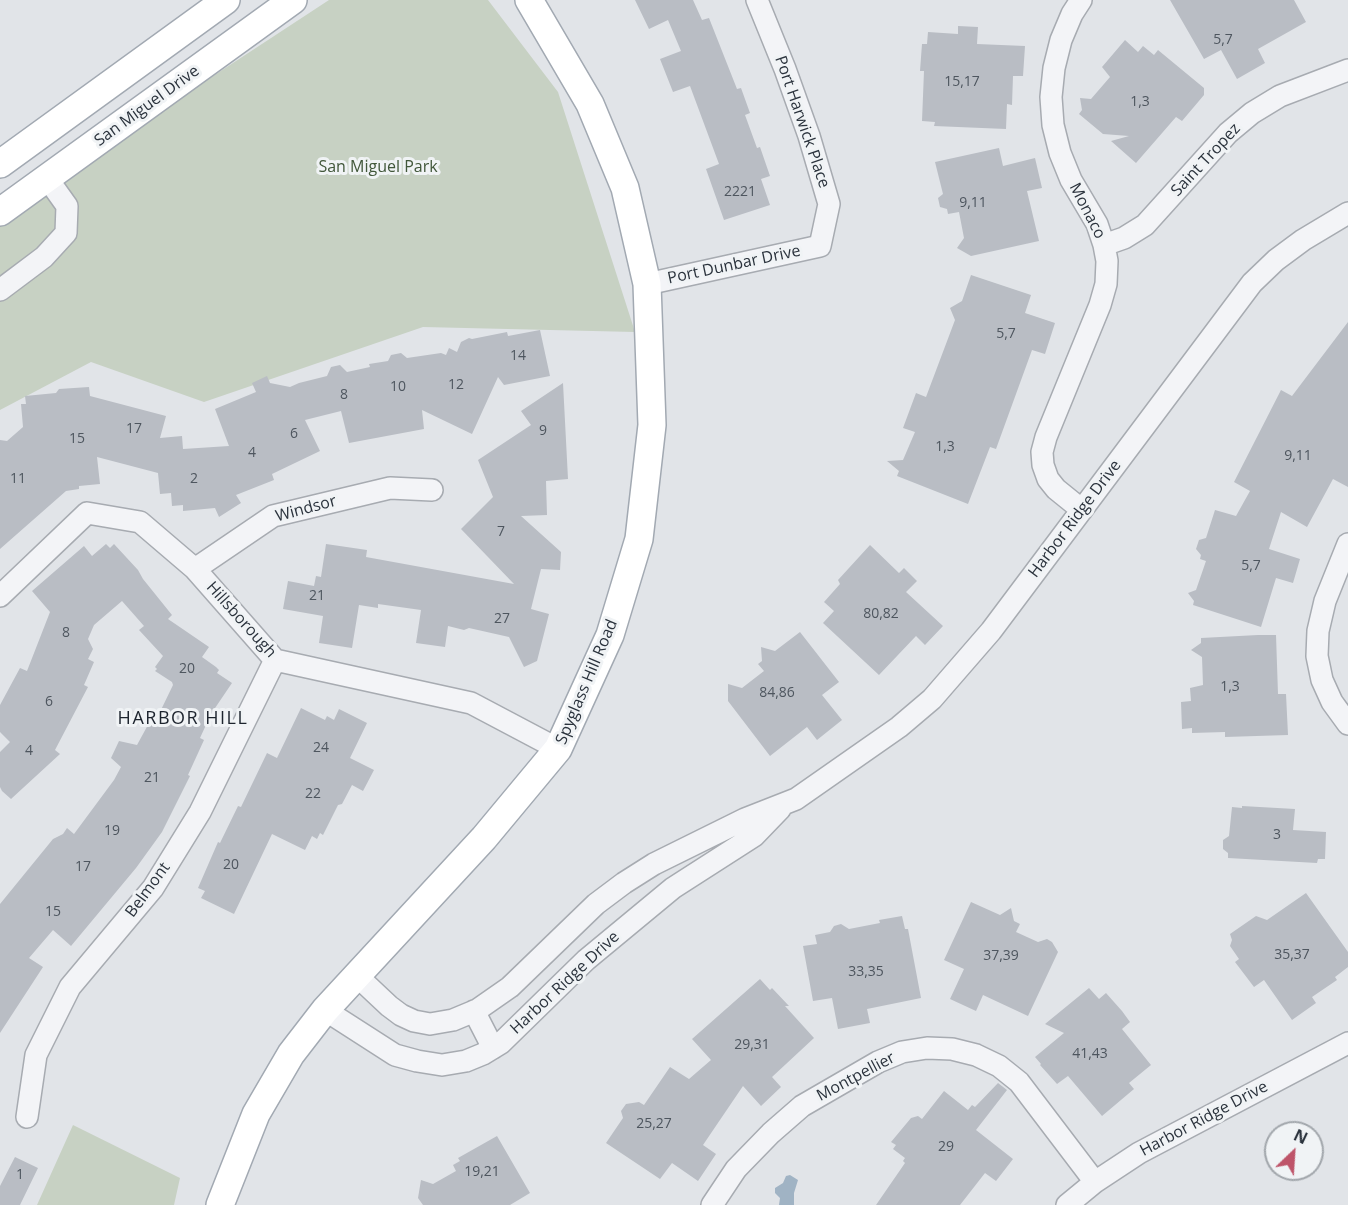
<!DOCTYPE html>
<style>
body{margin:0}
#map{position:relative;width:1348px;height:1205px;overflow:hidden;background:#e1e4e8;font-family:"Open Sans",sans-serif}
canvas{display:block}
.north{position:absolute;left:1264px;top:1121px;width:60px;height:60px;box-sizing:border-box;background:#f0f3f5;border:2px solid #a1a6ab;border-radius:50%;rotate:25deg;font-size:16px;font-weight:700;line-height:24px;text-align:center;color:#2b333d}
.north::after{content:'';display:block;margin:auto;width:21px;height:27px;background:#be5469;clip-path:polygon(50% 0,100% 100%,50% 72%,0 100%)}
</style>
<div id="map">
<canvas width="1348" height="1205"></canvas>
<div class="north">N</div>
</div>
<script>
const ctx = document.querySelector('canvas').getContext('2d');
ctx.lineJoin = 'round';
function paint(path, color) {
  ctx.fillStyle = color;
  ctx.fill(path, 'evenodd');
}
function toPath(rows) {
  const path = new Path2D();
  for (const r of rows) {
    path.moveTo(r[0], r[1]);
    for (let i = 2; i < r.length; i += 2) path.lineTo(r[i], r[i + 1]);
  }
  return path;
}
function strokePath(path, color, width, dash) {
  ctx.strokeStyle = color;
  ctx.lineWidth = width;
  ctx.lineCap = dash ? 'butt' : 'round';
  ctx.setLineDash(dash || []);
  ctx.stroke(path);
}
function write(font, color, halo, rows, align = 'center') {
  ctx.font = font + ' "Open Sans",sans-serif';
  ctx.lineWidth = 6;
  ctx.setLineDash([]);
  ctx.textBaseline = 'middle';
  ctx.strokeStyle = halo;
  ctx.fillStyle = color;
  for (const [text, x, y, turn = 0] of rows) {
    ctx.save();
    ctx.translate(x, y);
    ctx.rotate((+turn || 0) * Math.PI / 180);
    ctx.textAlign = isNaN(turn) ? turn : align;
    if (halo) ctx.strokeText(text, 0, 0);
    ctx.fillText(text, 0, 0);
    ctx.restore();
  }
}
const green = toPath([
 [329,0,488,0,558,92,635,332,423,327,204,402,91,362,0,410,0,221,79,164],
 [73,1125,180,1178,174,1205,37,1205]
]);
const water = toPath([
 [790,1175,798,1180,794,1193,794,1205,779,1205,780,1198,775,1193,775,1188,783,1183,786,1176]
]);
const building = toPath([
 [635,0,693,0,702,20,709,18,737,89,741,88,750,113,745,115,757,148,760,147,770,176,761,179,770,205,724,220,706,169,719,164,690,86,673,92,660,59,681,51,668,20,649,29],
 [1170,0,1294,0,1306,22,1258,49,1265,63,1237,79,1221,50,1204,59],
 [958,26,978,27,977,44,1025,46,1023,76,1013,76,1012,105,1007,104,1006,129,934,126,935,122,922,121,924,71,920,71,922,44,927,44,928,32,958,34],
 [1125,40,1138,52,1143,46,1154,55,1158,50,1204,88,1204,95,1182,121,1176,117,1136,163,1111,141,1129,136,1103,134,1079,114,1082,110,1080,98,1091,99,1110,77,1102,67],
 [999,148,1003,166,1035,158,1042,188,1027,191,1039,241,971,256,957,248,964,238,959,212,948,214,947,209,940,207,938,198,943,194,935,162],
 [971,275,1031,295,1025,313,1055,323,1045,354,1032,350,996,449,990,447,968,504,897,476,899,471,887,461,903,460,915,432,903,428,916,393,926,397,955,320,950,308,962,301],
 [1348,322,1348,487,1333,479,1307,527,1281,512,1269,549,1300,559,1293,583,1276,578,1261,627,1193,605,1194,601,1188,593,1196,590,1206,561,1200,559,1201,555,1196,549,1199,540,1206,538,1215,510,1236,516,1250,491,1234,482,1281,390,1292,396],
 [540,330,550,376,504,385,498,377,472,434,422,410,424,429,349,443,341,411,305,420,320,451,272,474,274,480,236,495,241,503,219,517,215,508,183,511,183,505,172,506,171,493,160,494,158,473,97,457,100,484,79,486,79,489,66,491,0,549,0,440,7,441,23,427,21,404,26,404,25,396,56,393,59,389,89,387,90,396,166,416,160,438,182,436,183,449,229,446,215,409,256,392,252,383,267,376,270,383,290,387,299,383,327,376,331,367,340,365,347,372,370,367,369,364,388,361,391,355,401,353,407,358,441,353,446,355,449,348,457,352,461,342,469,338,472,339,507,332,508,336],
 [563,383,568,479,546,481,547,515,521,516,561,552,560,570,541,569,531,609,549,614,537,661,524,667,509,637,469,628,464,630,448,626,445,647,416,643,421,610,378,604,378,608,359,605,352,648,319,643,323,616,283,609,288,581,314,586,316,576,321,577,326,544,367,550,366,557,514,584,461,529,493,497,478,460,531,425,521,411],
 [106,544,110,548,114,544,138,570,143,579,172,615,168,619,209,647,202,657,216,667,219,670,217,673,232,683,211,714,200,738,204,740,188,775,190,776,162,832,136,868,71,946,53,930,29,958,43,967,0,1033,0,904,53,839,63,834,67,828,74,834,114,780,121,767,111,758,119,741,137,745,155,712,159,714,173,685,172,682,155,671,157,669,155,667,163,656,139,630,144,626,122,601,94,625,88,639,93,649,88,659,94,662,84,685,88,687,55,750,60,754,11,799,2,791,0,787,0,752,10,742,0,732,0,705,20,668,27,671,50,612,32,591,84,546,92,556],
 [870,545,899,573,904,568,917,581,906,592,943,626,925,645,916,636,879,675,823,623,834,611,824,602,840,584,838,580],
 [800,632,839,682,822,695,842,720,817,740,807,727,770,756,728,701,728,684,742,688,764,671,758,664,762,661,761,647,775,651],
 [1258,635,1276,635,1278,694,1286,694,1288,735,1225,737,1225,732,1192,733,1192,728,1182,729,1181,702,1191,701,1190,688,1203,685,1202,657,1191,650,1201,643,1201,638],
 [301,708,325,720,327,716,334,720,339,709,367,723,350,758,374,770,363,791,352,785,342,804,338,805,323,835,320,833,317,839,312,836,305,850,272,834,234,914,201,898,205,891,198,888,218,842,220,843,238,806,241,807,267,753,277,758],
 [1242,806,1295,809,1293,830,1326,832,1325,859,1318,859,1317,863,1228,858,1228,853,1223,849,1223,840,1229,836,1232,807,1242,808],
 [1306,893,1348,952,1348,967,1335,977,1337,980,1312,997,1316,1003,1292,1020,1264,980,1254,987,1235,962,1239,959,1230,946,1232,940,1230,934,1256,916,1267,920],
 [971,902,1000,915,1011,908,1014,921,1020,924,1016,932,1038,942,1047,939,1052,942,1058,952,1028,1016,983,995,976,1011,950,999,964,969,944,960],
 [902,916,905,929,908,929,921,998,867,1009,870,1023,838,1029,832,998,813,1001,803,946,817,944,815,935,830,932,834,926,841,924,849,929,880,923,879,920],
 [760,979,770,990,772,988,789,1006,785,1006,814,1038,772,1077,781,1087,761,1106,743,1086,703,1145,716,1154,698,1181,672,1163,660,1179,606,1143,623,1118,621,1111,626,1104,639,1102,644,1105,670,1067,689,1079,711,1060,692,1039],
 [1089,988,1099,999,1106,993,1122,1011,1130,1022,1122,1029,1151,1065,1129,1083,1134,1089,1102,1116,1068,1076,1057,1084,1040,1065,1041,1064,1035,1057,1064,1033,1045,1024],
 [998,1083,1007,1090,976,1130,1013,1159,996,1181,985,1173,960,1205,876,1205,905,1163,903,1161,905,1158,893,1149,896,1145,891,1142,911,1118,918,1116,922,1119,944,1091,968,1110,972,1105,975,1107],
 [497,1136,530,1193,510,1205,423,1205,418,1198,421,1180,433,1184,456,1171,453,1165,460,1161,458,1158],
 [15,1157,38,1168,20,1205,0,1205,0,1186]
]);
const minor = toPath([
 [1081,0,1072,14,1061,40,1054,68,1051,97,1053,125,1060,153,1071,180,1097,224,1104,245,1107,261,1106,284,1100,305,1046,437,1042,452,1043,465,1048,479,1056,489,1082,510],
 [1104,245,1124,238,1145,225,1228,133,1252,113,1280,96,1348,70],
 [647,284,820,246,829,204,809,136,785,69,757,0],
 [0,290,44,257,66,233,67,206,47,178],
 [1348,544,1325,601,1318,631,1317,656,1322,680,1332,702,1348,724],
 [195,569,273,516,390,488,432,490],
 [0,596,87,513,140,522,195,569,275,660,471,703,558,749],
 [356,975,389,1006,401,1015,414,1021,430,1024,453,1020,477,1010,510,987,596,904,624,883,654,864,745,819,796,799,899,727,932,699,991,631,1252,283,1276,260,1303,240,1348,213],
 [325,1010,395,1055,417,1061,442,1065,466,1061,483,1054,501,1043,586,960,673,888,754,836,780,809],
 [474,1011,493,1048],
 [27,1117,36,1055,70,987,153,888,200,812,275,660],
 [712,1205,736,1169,771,1133,802,1106,878,1062,902,1052,927,1048,952,1049,976,1055,999,1066,1019,1082,1095,1182],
 [1067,1205,1095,1182,1139,1153,1348,1043]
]);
const major = toPath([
 [0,164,226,0],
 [0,212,293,0],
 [220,1205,256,1114,291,1054,325,1010,484,838,558,749,610,635,639,539,652,425,647,284,625,188,590,104,529,0]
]);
const numberNames = [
 ["5,7",1223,40],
 ["15,17",962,82],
 ["1,3",1140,102],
 ["2221",740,192],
 ["9,11",973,203],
 ["5,7",1006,334],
 ["14",518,356],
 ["12",456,385],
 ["10",398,387],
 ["8",344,395],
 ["17",134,429],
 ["9",543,431],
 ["6",294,434],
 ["15",77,439],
 ["1,3",945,447],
 ["4",252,453],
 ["9,11",1298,456],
 ["11",18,479],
 ["2",194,479],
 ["7",501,532],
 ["5,7",1251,566],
 ["21",317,596],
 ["80,82",881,614],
 ["27",502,619],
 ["8",66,633],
 ["20",187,669],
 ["1,3",1230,687],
 ["84,86",777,693],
 ["6",49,702],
 ["24",321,748],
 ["4",29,751],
 ["21",152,778],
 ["22",313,794],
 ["19",112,831],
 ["3",1277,835],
 ["20",231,865],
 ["17",83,867],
 ["15",53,912],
 ["35,37",1292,955],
 ["37,39",1001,956],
 ["33,35",866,972],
 ["29,31",752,1045],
 ["41,43",1090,1054],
 ["25,27",654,1124],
 ["29",946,1147],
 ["19,21",482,1172],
 ["1",20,1175]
];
const streetNames = [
 ["San Miguel Drive",147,106,-36],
 ["Port Harwick Place",802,122,71],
 ["Saint Tropez",1206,160,-47],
 ["Monaco",1087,211,63],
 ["Port Dunbar Drive",734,265,-12],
 ["Windsor",306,509,-15],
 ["Harbor Ridge Drive",1075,519,-53],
 ["Hillsborough",241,620,48],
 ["Spyglass Hill Road",587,682,-67],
 ["Belmont",148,890,-54],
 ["Harbor Ridge Drive",565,983,-43],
 ["Montpellier",856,1077,-28],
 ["Harbor Ridge Drive",1204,1119,-28]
];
const parkNames = [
 ["San Miguel Park",378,167]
];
const neighbourhoodNames = [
 ["HARBOR HILL",183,719]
];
paint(green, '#c7d1c3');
paint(water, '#a0b3c4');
paint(building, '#b9bdc4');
strokePath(minor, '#a7abb1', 24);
strokePath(major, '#a2a9b2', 30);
strokePath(minor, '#f3f4f7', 21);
strokePath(major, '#fff', 27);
write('14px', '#4e565f', null, numberNames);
write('16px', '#2b333d', '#f0f3f5', streetNames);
write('16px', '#41573a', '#f0f3f5', parkNames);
ctx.letterSpacing = '1.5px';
write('18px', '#1d242e', '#f0f3f5', neighbourhoodNames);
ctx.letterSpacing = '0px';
</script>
